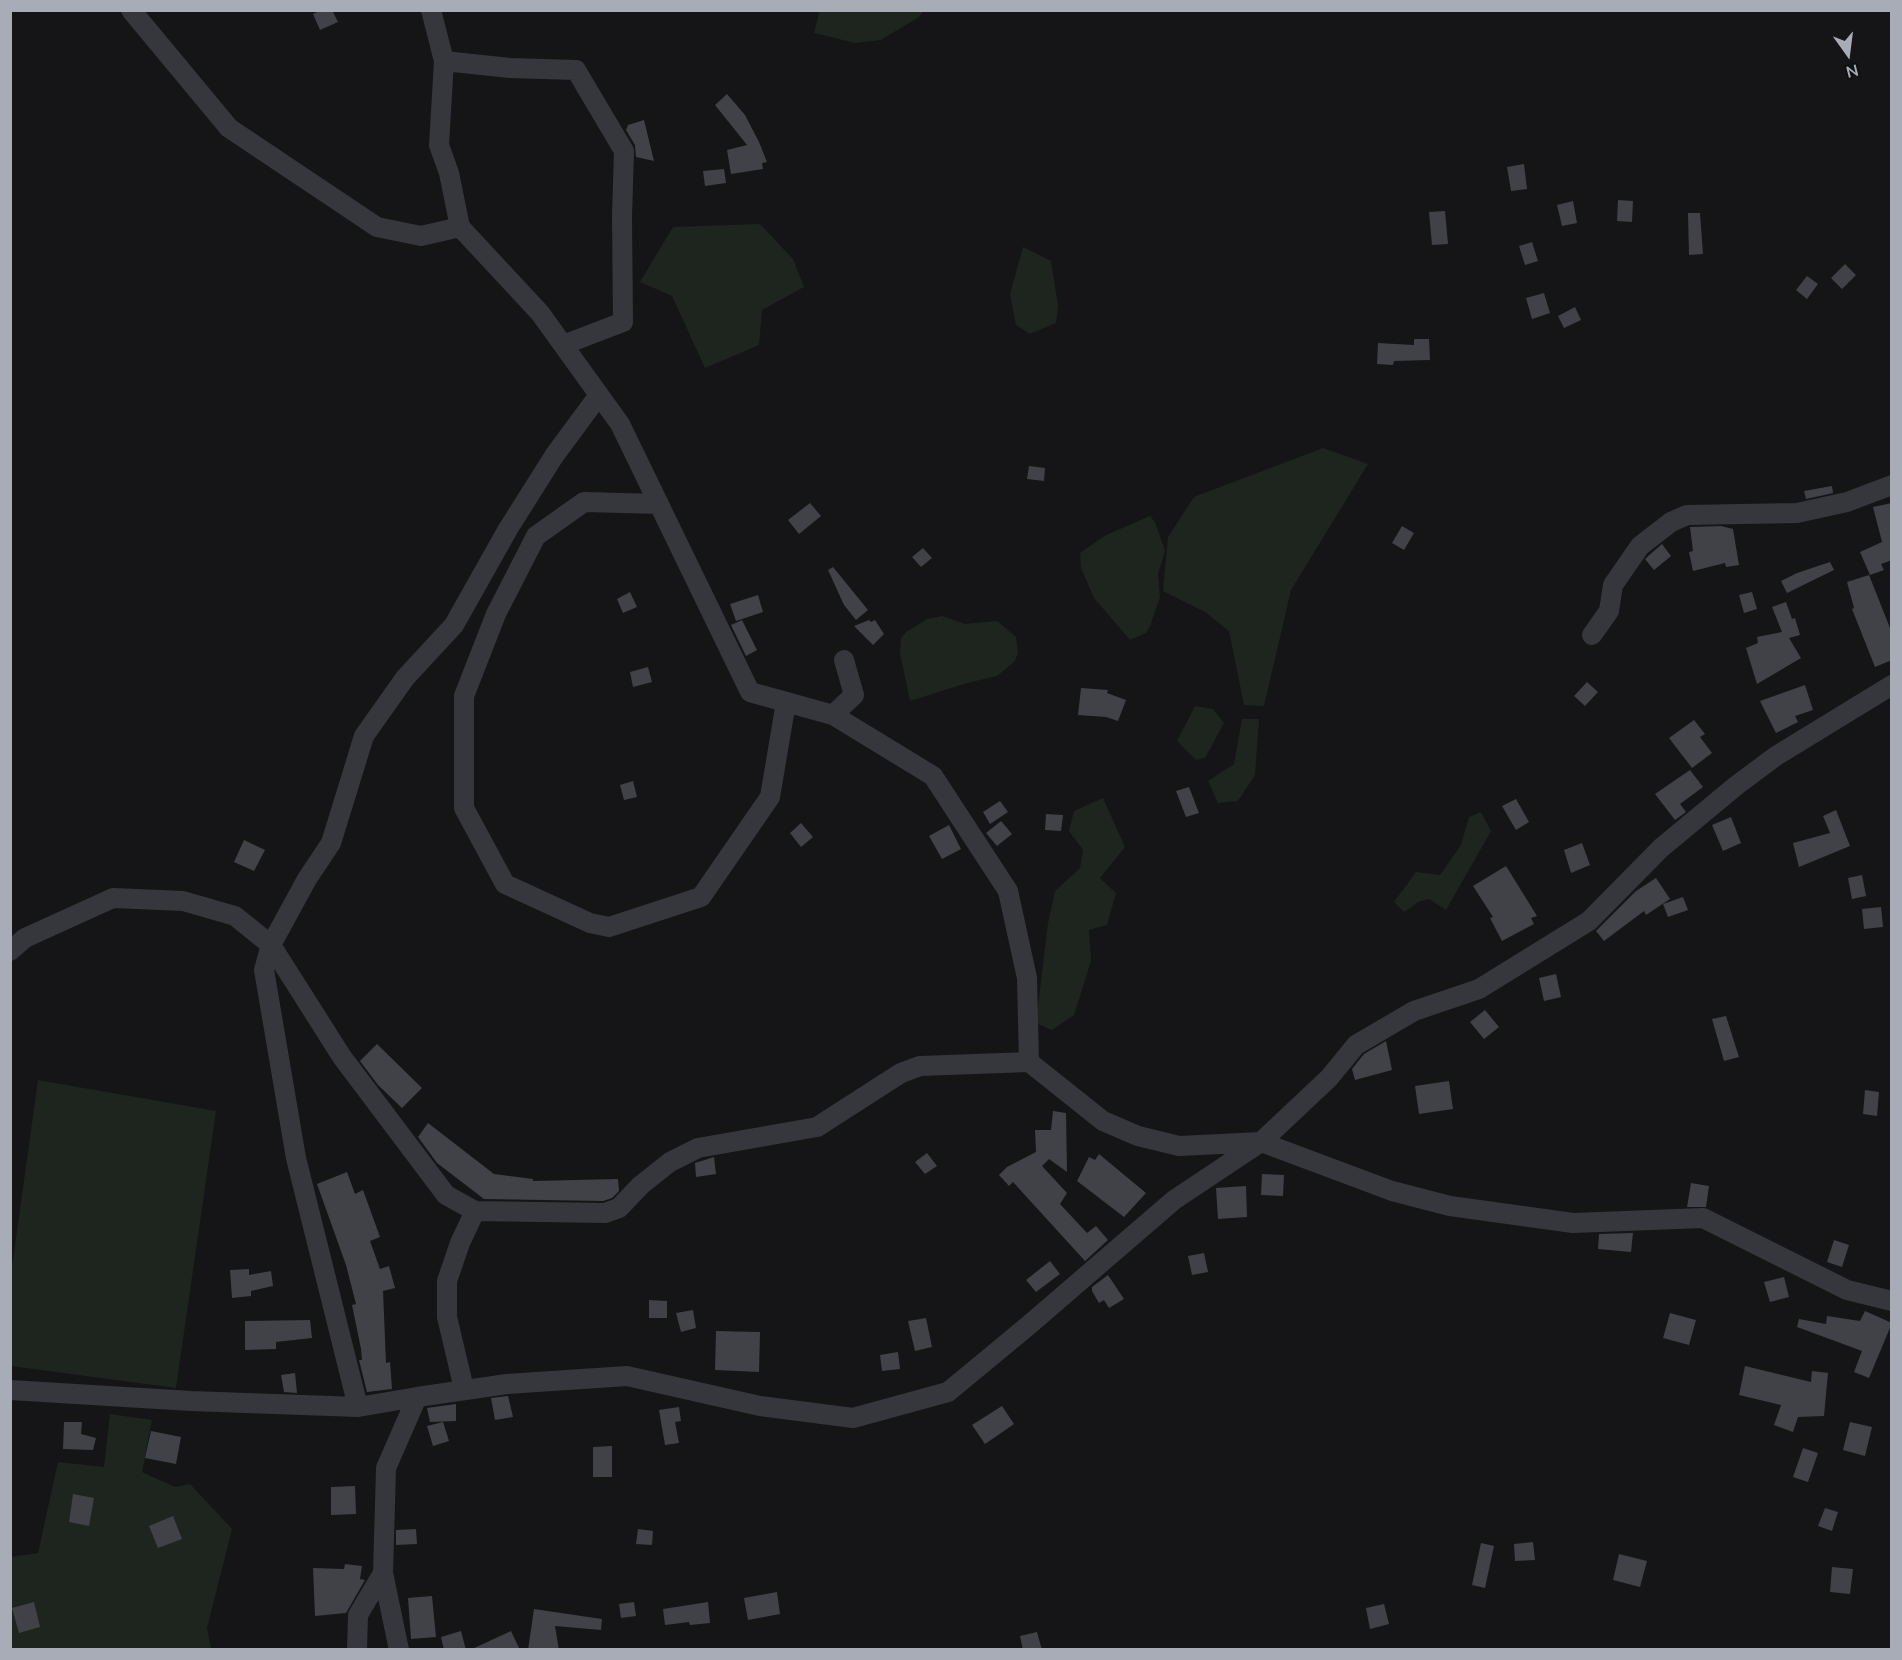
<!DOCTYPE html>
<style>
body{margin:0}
#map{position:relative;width:1902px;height:1660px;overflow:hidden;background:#151517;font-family:Mulish,sans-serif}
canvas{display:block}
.frame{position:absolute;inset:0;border:12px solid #a7acb7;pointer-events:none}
.north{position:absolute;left:1818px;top:24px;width:60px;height:60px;-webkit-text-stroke:4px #101012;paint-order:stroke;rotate:166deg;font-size:16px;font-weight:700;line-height:24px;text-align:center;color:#a7acb7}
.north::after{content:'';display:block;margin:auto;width:21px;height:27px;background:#a7acb7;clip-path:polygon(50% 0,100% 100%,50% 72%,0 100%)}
</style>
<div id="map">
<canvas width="1902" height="1660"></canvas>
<div class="frame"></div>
<div class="north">N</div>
</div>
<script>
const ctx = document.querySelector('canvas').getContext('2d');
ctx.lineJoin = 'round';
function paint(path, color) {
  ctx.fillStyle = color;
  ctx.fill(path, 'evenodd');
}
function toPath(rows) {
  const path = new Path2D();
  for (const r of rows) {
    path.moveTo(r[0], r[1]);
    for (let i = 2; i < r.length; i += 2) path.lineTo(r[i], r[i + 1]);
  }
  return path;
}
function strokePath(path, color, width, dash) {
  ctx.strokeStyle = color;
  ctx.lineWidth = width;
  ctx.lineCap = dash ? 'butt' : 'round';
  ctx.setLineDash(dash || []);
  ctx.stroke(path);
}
const green = toPath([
 [820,10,924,10,924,11,919,17,881,40,855,43,814,33],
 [760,224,793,259,804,287,762,310,759,345,705,368,672,296,640,282,673,227],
 [1023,247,1051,261,1058,306,1056,323,1030,334,1016,325,1010,294],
 [1323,448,1368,464,1291,590,1264,706,1244,705,1229,631,1205,612,1163,591,1168,537,1194,497],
 [1150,516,1155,522,1165,551,1158,574,1160,597,1150,626,1146,633,1130,640,1094,598,1081,568,1080,553,1106,535],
 [942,616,965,624,997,621,1016,637,1018,653,1015,661,997,676,967,683,910,701,900,653,901,638,906,632,927,619],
 [1195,706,1213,709,1224,723,1205,758,1196,760,1177,741],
 [1242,719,1259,719,1255,775,1238,801,1218,803,1208,781,1234,764],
 [1103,798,1125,847,1100,878,1116,893,1107,925,1089,930,1091,961,1074,1015,1052,1030,1036,1023,1048,923,1055,891,1080,868,1083,850,1069,831,1074,811],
 [1481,812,1491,831,1446,910,1429,899,1418,902,1404,912,1394,902,1416,872,1440,875,1461,845,1469,817],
 [38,1080,216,1111,176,1388,11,1366,11,1274],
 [110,1414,152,1420,142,1472,175,1487,190,1484,232,1529,207,1628,211,1649,11,1649,10,1557,38,1553,58,1462,104,1467]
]);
const building = toPath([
 [321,10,332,10,338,22,320,30,313,14],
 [727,94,745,115,759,142,767,162,762,163,763,169,731,174,727,150,747,145,715,105],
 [644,120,654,161,636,157,635,145,626,130,628,125],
 [1524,164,1527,189,1511,191,1507,167],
 [724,169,726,183,705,186,703,171],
 [1618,200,1633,201,1632,222,1617,221],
 [1573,201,1577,223,1562,226,1557,205],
 [1445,211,1448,244,1432,245,1429,212],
 [1688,213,1700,213,1703,254,1689,255],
 [1532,242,1538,261,1525,265,1519,246],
 [1845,264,1856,275,1842,289,1831,278],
 [1807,276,1818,284,1807,299,1796,290],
 [1544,293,1550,313,1532,319,1526,298],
 [1575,307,1581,320,1564,328,1558,316],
 [1414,339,1429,339,1430,360,1394,361,1393,365,1377,364,1378,343,1414,345],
 [1029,466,1045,468,1044,481,1027,479],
 [1832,486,1833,493,1806,499,1804,491],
 [810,503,821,516,799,534,788,520],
 [1892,503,1892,560,1881,564,1884,570,1870,575,1860,552,1882,542,1873,507],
 [1402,526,1414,533,1404,550,1392,543],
 [1721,526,1733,529,1739,565,1726,567,1725,563,1693,571,1689,552,1693,551,1690,527],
 [1662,544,1671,556,1654,570,1645,559],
 [923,548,932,558,921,567,912,557],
 [1830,562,1834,570,1787,593,1781,581,1797,573],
 [833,567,868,610,856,620,844,605,828,570],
 [1869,575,1892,633,1892,660,1875,667,1852,609,1854,608,1847,582],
 [630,592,637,607,623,613,617,599],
 [1752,592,1757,609,1744,613,1739,595],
 [758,595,763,612,736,621,730,604],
 [1786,602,1792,619,1795,618,1800,635,1789,638,1801,658,1757,684,1746,648,1758,643,1757,637,1782,632,1772,607],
 [742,620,757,650,746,656,731,625],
 [869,620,871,622,875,620,884,634,873,645,854,626],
 [648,667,652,682,633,687,630,672],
 [1587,682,1598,692,1585,706,1574,696],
 [1805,685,1813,710,1795,716,1798,722,1776,733,1760,701],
 [1081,688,1108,690,1107,693,1126,700,1118,721,1106,717,1078,715],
 [1694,720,1705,734,1700,737,1712,753,1692,768,1669,738],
 [1690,770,1703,787,1680,804,1686,812,1675,820,1655,794],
 [633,781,637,797,624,800,620,785],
 [1189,787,1199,813,1186,817,1176,791],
 [1516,799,1529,822,1516,830,1502,806],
 [1000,801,1008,812,990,824,983,812],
 [1836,810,1850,846,1799,867,1793,843,1830,833,1823,816],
 [1046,814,1063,815,1061,831,1045,830],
 [1731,817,1741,843,1723,851,1712,825],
 [1001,821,1012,834,997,846,986,833],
 [801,823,813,837,801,847,790,833],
 [949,825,961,849,942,859,929,836],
 [244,840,265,850,254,871,234,862],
 [1582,843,1590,865,1571,873,1564,850],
 [1506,866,1537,916,1531,918,1534,924,1502,941,1490,918,1493,917,1473,886],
 [1862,875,1866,896,1852,899,1848,878],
 [1656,878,1670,899,1646,915,1644,911,1604,941,1596,931,1636,891],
 [1683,897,1688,910,1668,917,1663,904],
 [1881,907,1883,927,1864,929,1862,909],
 [1556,974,1561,997,1544,1001,1539,978],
 [1485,1010,1499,1027,1484,1039,1470,1022],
 [1726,1016,1739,1057,1724,1061,1712,1019],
 [1386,1041,1392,1070,1355,1080,1352,1069,1364,1054],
 [377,1044,422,1088,402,1108,378,1085,360,1061],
 [1449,1081,1453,1109,1419,1114,1415,1086],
 [1865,1090,1879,1092,1877,1116,1863,1114],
 [1053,1111,1066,1113,1067,1172,1049,1159,1042,1166,1067,1193,1060,1204,1087,1233,1096,1226,1108,1240,1085,1261,1013,1182,1009,1186,999,1175,1007,1167,1036,1152,1035,1130,1051,1130],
 [428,1123,494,1174,533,1179,533,1181,618,1179,619,1191,612,1198,603,1201,484,1199,437,1163,418,1137],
 [927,1153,937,1166,925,1174,915,1162],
 [1099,1154,1146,1193,1124,1217,1077,1181,1089,1157,1095,1160],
 [714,1157,716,1174,696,1177,695,1163],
 [347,1172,355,1194,363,1190,380,1237,370,1241,380,1269,389,1266,395,1288,383,1291,386,1363,390,1362,392,1389,367,1392,359,1360,362,1360,361,1349,352,1305,356,1304,346,1265,317,1184],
 [1262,1174,1284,1175,1283,1196,1261,1195],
 [1691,1183,1709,1186,1706,1207,1687,1207],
 [1246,1186,1247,1217,1218,1219,1216,1188],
 [1633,1233,1631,1252,1598,1249,1599,1234],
 [1834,1240,1849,1245,1842,1267,1827,1262],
 [1204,1253,1208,1272,1192,1275,1188,1256],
 [1050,1261,1060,1274,1036,1292,1026,1280],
 [249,1269,249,1275,271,1271,273,1286,251,1291,251,1296,232,1298,230,1270],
 [1108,1275,1124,1299,1109,1308,1104,1300,1099,1303,1092,1291,1092,1287],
 [1784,1277,1789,1297,1770,1302,1764,1282],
 [649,1300,667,1301,667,1318,649,1318],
 [693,1310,696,1328,681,1332,676,1313],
 [1865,1311,1892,1323,1869,1378,1854,1372,1862,1351,1797,1327,1799,1319,1826,1324,1827,1316,1860,1321],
 [1670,1313,1696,1320,1689,1345,1663,1338],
 [926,1318,932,1347,915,1351,908,1321],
 [310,1320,312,1338,276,1342,276,1349,245,1350,245,1321],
 [716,1331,760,1332,759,1372,715,1370],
 [898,1352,900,1369,882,1371,880,1355],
 [1745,1366,1811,1382,1812,1371,1828,1373,1824,1416,1798,1417,1793,1432,1774,1425,1781,1405,1739,1395],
 [295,1373,297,1393,284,1392,281,1375],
 [508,1396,513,1417,495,1420,491,1398],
 [456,1404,456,1421,430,1422,427,1408],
 [1002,1406,1014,1424,985,1444,972,1425],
 [679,1407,681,1421,675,1422,679,1443,665,1445,659,1410],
 [64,1422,82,1422,81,1434,96,1438,93,1450,63,1449],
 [443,1422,449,1441,433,1446,427,1426],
 [1850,1422,1872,1427,1865,1456,1843,1450],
 [151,1431,181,1437,176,1464,145,1458],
 [612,1446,612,1477,593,1477,593,1447],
 [1803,1448,1818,1453,1808,1482,1793,1477],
 [355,1486,356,1514,331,1515,331,1487],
 [73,1494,94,1498,89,1526,69,1522],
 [1825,1508,1838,1512,1832,1531,1818,1526],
 [173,1516,182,1539,158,1548,149,1526],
 [416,1529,417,1544,396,1545,396,1530],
 [638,1529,653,1531,652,1545,636,1544],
 [1533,1542,1535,1560,1515,1561,1514,1544],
 [1481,1543,1494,1546,1485,1588,1472,1585],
 [1619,1554,1647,1561,1640,1587,1613,1580],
 [345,1564,362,1566,360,1579,365,1580,346,1613,315,1616,313,1568,344,1569],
 [1832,1567,1853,1569,1850,1594,1830,1592],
 [777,1592,780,1614,748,1620,744,1598],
 [432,1596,436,1637,411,1639,408,1598],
 [34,1602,40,1627,19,1633,12,1608],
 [634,1602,636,1616,621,1618,619,1604],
 [708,1602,710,1623,690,1625,689,1622,665,1625,663,1609],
 [1384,1604,1389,1624,1370,1629,1366,1608],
 [534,1609,602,1619,601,1630,555,1626,559,1650,528,1650],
 [461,1631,466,1650,444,1650,441,1637],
 [511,1631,520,1650,470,1650],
 [1037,1632,1042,1650,1023,1650,1020,1636]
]);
const minor = toPath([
 [131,10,229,128,377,227,421,236,460,227],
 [431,10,444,61,439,145,449,173,460,227,540,313,620,424,750,692,833,715,933,776,1008,891,1027,978,1029,1062,1103,1121,1138,1136,1179,1146,1261,1142,1392,1191,1450,1206,1573,1223,1703,1218,1847,1290,1892,1301],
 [444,61,510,68,576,70,624,151,622,217,623,322,563,345],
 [659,504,584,502,536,536,496,614,464,696,464,808,505,884,590,923,609,927,701,897,770,797,786,702],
 [1592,635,1609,611,1613,585,1640,546,1671,522,1687,515,1797,513,1847,502,1892,485],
 [833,715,854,695,844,660],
 [10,951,25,938,113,898,183,901,235,916,271,945,342,1057,446,1195,475,1211,605,1213,619,1208,641,1185,670,1162,698,1148,817,1127,901,1073,920,1066,1029,1062],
 [464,1389,447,1317,447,1281,460,1243,475,1211],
 [10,1390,191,1401,358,1407,417,1397],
 [358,1407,296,1158,264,970,271,945,307,879,331,843,364,736,405,678,454,625,508,529,554,456,599,395],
 [383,1573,399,1650],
 [357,1650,358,1615,383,1573,386,1468,417,1397,507,1384,627,1376,760,1406,853,1418,948,1392,1029,1325,1174,1200,1261,1142,1329,1078,1356,1045,1414,1011,1479,989,1589,921,1661,848,1737,785,1776,756,1892,685]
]);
paint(green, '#1d251e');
paint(building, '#414247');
strokePath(minor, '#36373c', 20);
</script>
